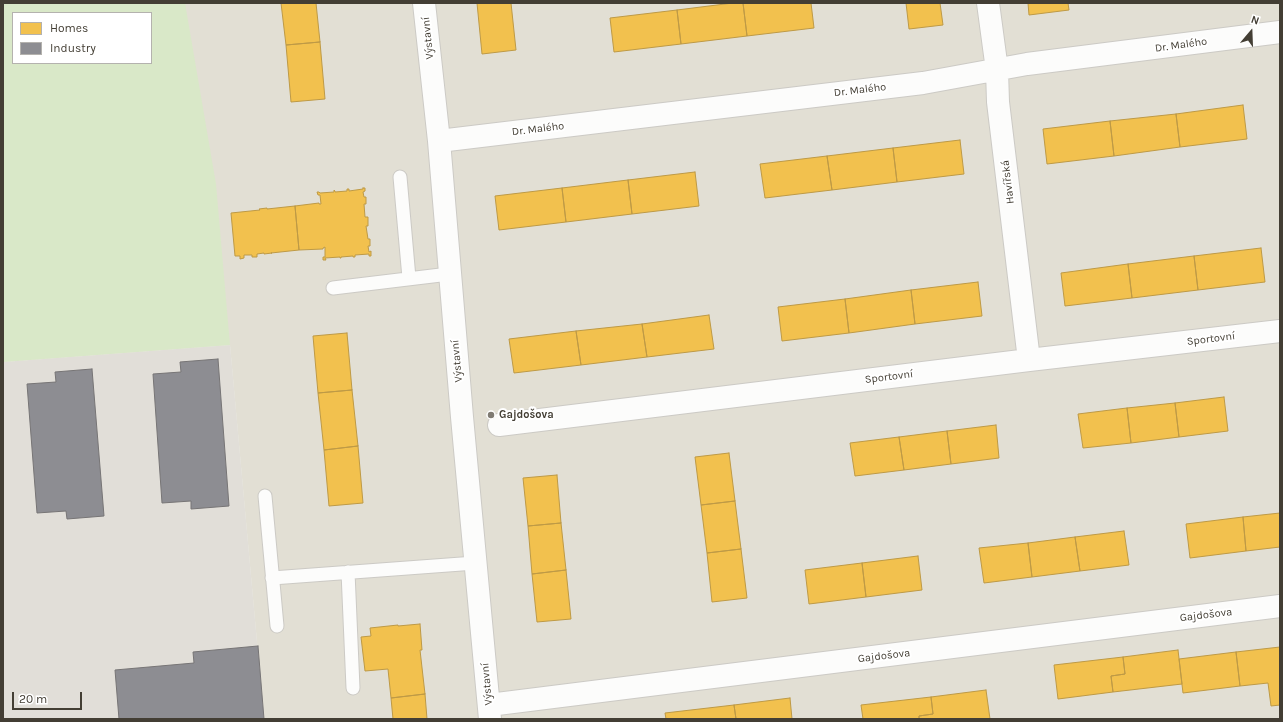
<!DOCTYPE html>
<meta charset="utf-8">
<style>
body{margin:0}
#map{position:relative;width:1283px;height:722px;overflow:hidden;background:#eeede7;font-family:Karla,sans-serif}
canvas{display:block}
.frame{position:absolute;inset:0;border:4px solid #433e34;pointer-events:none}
.legend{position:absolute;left:12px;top:12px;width:140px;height:52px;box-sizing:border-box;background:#fff;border:1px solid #b4b2ae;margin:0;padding:5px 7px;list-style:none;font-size:12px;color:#433e34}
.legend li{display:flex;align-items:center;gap:8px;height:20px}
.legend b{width:20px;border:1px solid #b4b2ae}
.north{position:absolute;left:1231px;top:12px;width:40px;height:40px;-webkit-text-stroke:3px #fff;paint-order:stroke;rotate:19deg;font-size:11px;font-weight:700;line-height:16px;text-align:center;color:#433e34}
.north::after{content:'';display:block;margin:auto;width:14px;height:18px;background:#433e34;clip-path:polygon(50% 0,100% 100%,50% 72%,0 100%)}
.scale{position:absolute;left:12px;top:692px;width:70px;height:18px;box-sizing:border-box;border:2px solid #433e34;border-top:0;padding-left:5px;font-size:12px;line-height:14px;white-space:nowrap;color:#433e34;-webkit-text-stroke:3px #fff;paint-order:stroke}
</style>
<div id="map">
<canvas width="1283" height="722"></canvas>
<div class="frame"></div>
<ul class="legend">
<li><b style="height:11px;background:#f2c14e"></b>Homes</li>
<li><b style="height:11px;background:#8d8d92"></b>Industry</li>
</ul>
<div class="north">N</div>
<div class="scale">20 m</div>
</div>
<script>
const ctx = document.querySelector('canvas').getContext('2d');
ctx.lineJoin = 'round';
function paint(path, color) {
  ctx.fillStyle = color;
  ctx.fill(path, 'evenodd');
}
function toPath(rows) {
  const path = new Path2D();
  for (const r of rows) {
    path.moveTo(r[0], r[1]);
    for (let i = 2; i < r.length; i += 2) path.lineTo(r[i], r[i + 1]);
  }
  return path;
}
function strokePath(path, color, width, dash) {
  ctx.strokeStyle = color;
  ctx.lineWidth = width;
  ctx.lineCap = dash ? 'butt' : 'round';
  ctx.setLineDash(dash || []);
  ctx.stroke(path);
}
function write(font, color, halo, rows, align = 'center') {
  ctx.font = font + ' Karla,sans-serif';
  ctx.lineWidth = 4;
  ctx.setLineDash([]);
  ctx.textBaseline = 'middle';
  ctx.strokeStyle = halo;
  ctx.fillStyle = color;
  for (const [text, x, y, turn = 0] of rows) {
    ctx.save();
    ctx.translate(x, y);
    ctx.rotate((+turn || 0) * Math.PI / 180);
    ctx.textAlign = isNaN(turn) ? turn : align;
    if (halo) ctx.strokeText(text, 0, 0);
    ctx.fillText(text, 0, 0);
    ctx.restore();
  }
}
const residential = toPath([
 [3,3,1280,3,1280,719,264,719,230,345,3,362],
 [13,13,151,13,151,63,13,63]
]);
const industrial = toPath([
 [230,345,264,719,3,719,3,362]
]);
const green = toPath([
 [3,3,185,3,216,184,230,345,3,362],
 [13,13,151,13,151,63,13,63]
]);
const homes = toPath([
 [281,3,316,3,320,42,286,45,281,3],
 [477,3,511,3,516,50,482,54,477,3],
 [733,3,743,3,747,36,681,44,677,10,733,3],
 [743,3,811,3,814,28,747,36,743,3],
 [906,3,940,3,943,25,909,29,906,3],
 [1028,3,1068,3,1069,10,1029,15,1028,3],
 [677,10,681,44,614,52,610,18,677,10],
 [320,42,325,99,291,102,286,45,320,42],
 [1243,105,1247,139,1180,147,1176,114,1243,105],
 [1176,114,1180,147,1114,156,1110,121,1176,114],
 [1110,121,1114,156,1047,164,1043,129,1110,121],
 [960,140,964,174,897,182,893,148,960,140],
 [893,148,897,182,832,190,827,156,893,148],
 [827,156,832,190,765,198,760,164,827,156],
 [695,172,699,206,632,214,628,180,695,172],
 [628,180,632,214,566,222,562,188,628,180],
 [363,188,365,188,365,191,363,192,364,197,366,197,366,204,364,204,365,217,368,217,368,226,366,226,368,239,370,239,370,246,368,246,369,252,371,251,371,256,369,256,369,254,355,255,355,257,353,257,353,256,341,257,341,258,340,258,340,257,325,258,326,260,323,260,323,257,325,257,325,247,323,248,323,249,299,250,295,206,319,203,319,204,321,204,320,195,318,195,317,192,319,192,320,193,334,192,334,190,335,191,335,192,347,191,347,189,349,189,349,191,363,189,363,188],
 [562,188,566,222,499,230,495,196,562,188],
 [295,206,299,250,271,253,272,253,264,254,264,253,257,254,257,257,252,257,252,255,244,255,244,258,240,259,240,256,235,256,231,213,260,210,259,209,267,208,267,209,295,206],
 [1261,248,1265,282,1198,290,1194,256,1261,248],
 [1194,256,1198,290,1132,298,1128,264,1194,256],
 [1128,264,1132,298,1065,306,1061,273,1128,264],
 [978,282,982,316,915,324,911,290,978,282],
 [911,290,915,324,849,333,845,299,911,290],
 [845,299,849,333,782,341,778,307,845,299],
 [709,315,714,349,647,357,642,324,709,315],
 [642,324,647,357,581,365,576,331,642,324],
 [576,331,581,365,514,373,509,339,576,331],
 [347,333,352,390,318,393,313,336,347,333],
 [352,390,358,446,324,450,318,393,352,390],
 [1224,397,1228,431,1179,437,1175,403,1224,397],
 [1175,403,1179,437,1131,443,1127,408,1175,403],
 [1127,408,1131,443,1083,448,1078,414,1127,408],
 [996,425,999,458,951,464,947,431,996,425],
 [947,431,951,464,904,470,899,437,947,431],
 [899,437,904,470,855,476,850,443,899,437],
 [358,446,363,503,329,506,324,450,358,446],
 [729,453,735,501,701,505,695,457,729,453],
 [557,475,561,523,528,526,523,478,557,475],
 [735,501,741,549,707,553,701,505,735,501],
 [1280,513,1280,547,1246,551,1243,517,1280,513],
 [1243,517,1246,551,1190,558,1186,524,1243,517],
 [561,523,566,570,532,574,528,526,561,523],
 [1124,531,1129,565,1080,571,1075,537,1124,531],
 [1075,537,1080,571,1032,577,1028,543,1075,537],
 [1028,543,1032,577,984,583,979,548,1028,543],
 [741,549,747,598,712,602,707,553,741,549],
 [918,556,922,590,866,597,862,563,918,556],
 [862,563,866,597,809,604,805,570,862,563],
 [566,570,571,619,537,622,532,574,566,570],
 [420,624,422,650,420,650,425,694,391,698,388,669,365,671,361,637,371,636,370,628,398,625,398,626,420,624],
 [1280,647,1280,705,1271,706,1268,683,1240,686,1236,652,1280,647],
 [1178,650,1182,684,1113,692,1111,676,1125,674,1123,657,1178,650],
 [1236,652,1240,686,1183,693,1179,659,1236,652],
 [1123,657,1125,674,1111,676,1113,692,1058,699,1054,665,1123,657],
 [986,690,990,719,919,719,919,716,933,714,931,697,986,690],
 [425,694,427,719,393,719,391,698,425,694],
 [931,697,933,714,919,716,919,719,863,719,861,705,931,697],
 [790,698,792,719,736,719,734,705,790,698],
 [734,705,736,719,666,719,665,713,734,705]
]);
const industry = toPath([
 [218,359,229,506,191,509,191,501,162,503,153,374,181,372,180,362,218,359],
 [92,369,104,516,67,519,66,511,37,513,27,384,56,382,55,372,92,369],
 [258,646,264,719,119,719,115,670,194,663,193,652,258,646]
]);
const lane = toPath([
 [400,177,409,278],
 [333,288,449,274],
 [265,496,277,626],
 [348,572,353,688],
 [272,578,475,563]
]);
const street = toPath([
 [424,3,439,141,462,417,490,719],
 [988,3,997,70,998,102,1029,360],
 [439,141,923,83,1027,64,1280,32],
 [499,425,1029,360,1280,331],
 [489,705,1280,606]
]);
const markers = [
 [491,415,4,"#7f7b73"]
];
const streetNames = [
 ["Výstavní",428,38,-96],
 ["Dr. Malého",1181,45,-8],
 ["Dr. Malého",860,90,-7],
 ["Dr. Malého",538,129,-7],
 ["Havířská",1008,182,-97],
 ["Sportovní",1211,339,-7],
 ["Výstavní",457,361,-95],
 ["Sportovní",889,377,-7],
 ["Gajdošova",1206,615,-7],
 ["Gajdošova",884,656,-7],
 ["Výstavní",487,684,-95]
];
const poiNames = [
 ["Gajdošova",499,415]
];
paint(residential, '#e2dfd4');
paint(industrial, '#e1ded8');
paint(green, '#d9e8c8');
paint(homes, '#f2c14e');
strokePath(homes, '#be9a46', 1);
paint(industry, '#8d8d92');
strokePath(industry, '#777576', 1);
strokePath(lane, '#cccac5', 15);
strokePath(street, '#cccac5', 24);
strokePath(lane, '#fcfcfb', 13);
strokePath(street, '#fcfcfb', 22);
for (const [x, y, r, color] of markers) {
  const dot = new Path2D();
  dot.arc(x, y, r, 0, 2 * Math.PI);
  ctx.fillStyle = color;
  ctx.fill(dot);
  strokePath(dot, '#fff', 1.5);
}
write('11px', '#433e34', '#fff', streetNames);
write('bold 11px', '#433e34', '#fff', poiNames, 'left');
</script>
